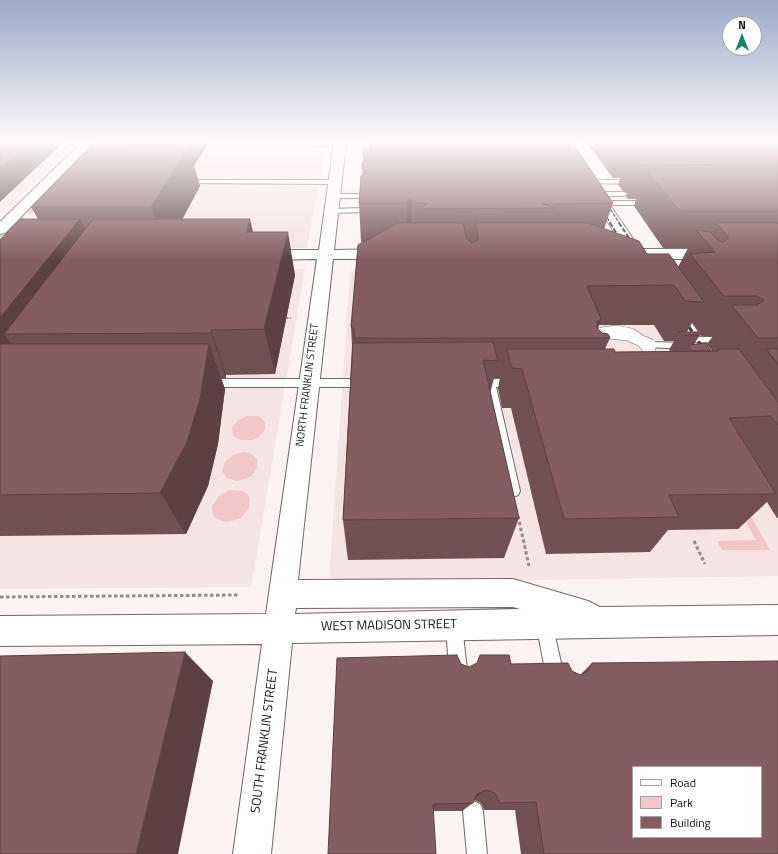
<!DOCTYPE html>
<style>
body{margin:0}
#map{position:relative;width:778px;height:854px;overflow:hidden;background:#fef3f3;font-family:"Titillium Web",sans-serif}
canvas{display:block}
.legend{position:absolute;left:632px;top:766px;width:130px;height:72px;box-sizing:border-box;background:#fff;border:1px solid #a3a1a1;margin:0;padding:5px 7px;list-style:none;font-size:12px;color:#181414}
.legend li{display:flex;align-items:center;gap:8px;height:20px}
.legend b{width:20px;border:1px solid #a3a1a1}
.north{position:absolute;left:722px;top:16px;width:40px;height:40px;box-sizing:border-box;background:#fff;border:1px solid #a3a1a1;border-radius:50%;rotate:0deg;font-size:11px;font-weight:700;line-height:16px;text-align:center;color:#181414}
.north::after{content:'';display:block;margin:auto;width:14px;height:18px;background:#15835f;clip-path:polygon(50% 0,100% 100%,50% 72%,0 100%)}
</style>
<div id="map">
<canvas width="778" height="854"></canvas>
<ul class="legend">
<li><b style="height:5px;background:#fff"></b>Road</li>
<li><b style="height:11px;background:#f1c7c9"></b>Park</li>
<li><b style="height:11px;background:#835d5f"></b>Building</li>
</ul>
<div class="north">N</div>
</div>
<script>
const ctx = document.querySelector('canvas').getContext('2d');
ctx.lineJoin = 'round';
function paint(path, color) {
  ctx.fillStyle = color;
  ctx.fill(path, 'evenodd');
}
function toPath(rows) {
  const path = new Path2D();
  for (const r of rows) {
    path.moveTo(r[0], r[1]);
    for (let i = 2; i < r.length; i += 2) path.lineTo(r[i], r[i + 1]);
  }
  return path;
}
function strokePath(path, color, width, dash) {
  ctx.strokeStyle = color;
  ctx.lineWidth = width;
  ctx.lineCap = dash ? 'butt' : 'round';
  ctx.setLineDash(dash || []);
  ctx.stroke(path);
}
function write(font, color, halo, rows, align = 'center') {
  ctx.font = font + ' "Titillium Web",sans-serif';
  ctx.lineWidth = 4;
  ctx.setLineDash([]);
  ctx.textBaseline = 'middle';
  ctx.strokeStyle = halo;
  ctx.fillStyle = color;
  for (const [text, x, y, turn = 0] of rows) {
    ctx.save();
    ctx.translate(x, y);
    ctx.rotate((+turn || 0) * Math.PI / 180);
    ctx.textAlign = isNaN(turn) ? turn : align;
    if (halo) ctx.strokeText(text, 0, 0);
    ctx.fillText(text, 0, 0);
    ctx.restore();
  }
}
const built = toPath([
 [15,142,77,142,0,215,0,151],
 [134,142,326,142,307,248,53,249],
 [37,269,305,269,251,587,0,589,0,302],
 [357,269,652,321,684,374,721,426,778,518,778,576,347,583,330,577,330,567,350,273,352,270]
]);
const green = toPath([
 [247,416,258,416,262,419,265,422,265,430,258,438,252,440,241,440,233,436,232,428,237,421],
 [244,452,250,453,257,459,257,468,254,473,250,477,237,481,227,478,222,471,225,462,233,455],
 [230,490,242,491,247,494,250,498,249,508,241,518,228,522,222,521,217,519,213,515,212,506,219,496],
 [736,504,744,504,770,550,722,550,717,541,756,540]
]);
const trunkTunnelFar1 = toPath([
 [14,224,94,142]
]);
const trunkTunnel = toPath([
 [0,238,15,223]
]);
const pathFar1 = toPath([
 [283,318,291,318]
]);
const path = toPath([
 [518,516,529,566],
 [694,541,705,564],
 [0,597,240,595]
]);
const service = toPath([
 [339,142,341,143,341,145,313,146,310,144,313,142,339,142],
 [184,180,335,180,338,182,335,184,182,183,181,182,184,180],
 [583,180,635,180,638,182,635,184,581,183,581,181,583,180],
 [594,192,624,192,628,194,624,196,597,196,593,194,594,192],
 [330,194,364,194,368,196,364,198,333,198,329,196,330,194],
 [599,201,651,201,655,203,651,205,602,205,598,203,599,201],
 [363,208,366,208,366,212,331,213,327,211,331,209,363,208],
 [693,337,725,337,730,340,725,343,689,342,688,340,689,338,693,337],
 [651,342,687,343,692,346,687,349,647,347,646,345,651,342],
 [207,379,367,379,371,380,373,383,371,386,367,387,207,387,203,386,201,383,203,380,207,379],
 [477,379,515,379,519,380,521,383,519,386,515,387,496,387,520,491,518,495,513,497,508,495,506,491,485,387,477,387,473,386,471,383,473,380,477,379],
 [544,615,550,617,552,623,565,680,562,686,556,689,550,686,547,680,536,623,538,617,544,615],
 [454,617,460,619,462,625,467,670,464,676,458,679,452,676,449,670,446,625,448,619,454,617],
 [473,801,480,804,483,811,487,854,467,854,463,811,466,804,473,801]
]);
const secondary = toPath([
 [82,142,94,142,5,233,0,234,0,222,82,142],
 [334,142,346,142,334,250,387,249,392,251,395,254,392,257,387,259,333,259,298,580,513,579,588,601,598,606,599,607,778,605,778,635,292,643,271,854,233,854,262,644,0,646,0,616,266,614,317,259,261,260,256,258,253,255,256,252,261,250,319,250,334,142],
 [513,607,520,609,295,614,296,608,513,607],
 [557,142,567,142,640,249,715,249,720,251,723,254,720,257,715,259,646,259,648,261,646,264,640,266,634,264,631,259,612,257,609,254,612,251,625,249,557,142]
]);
const railFar2 = toPath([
 [605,201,620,224],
 [602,209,611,224]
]);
const railFar1 = toPath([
 [610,223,623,243],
 [619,223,636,248],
 [684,319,690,328]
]);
const rail = toPath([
 [689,327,706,353]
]);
const serviceBridge = toPath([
 [596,344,597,338,610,333,628,335,651,345],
 [594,345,596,336,602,333,617,331,631,334,643,342,650,351,649,359,643,364]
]);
const wall = toPath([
 [96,142,209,142,194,166,200,186,182,219,253,232,295,275,275,374,226,375,226,378,221,378,225,389,218,444,208,486,186,534,0,536,0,240,38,219,31,207,99,147],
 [371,142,570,142,571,143,569,149,613,203,604,229,647,254,678,267,688,248,663,248,634,206,636,199,628,199,626,197,627,193,622,190,618,185,620,178,613,178,586,142,778,142,778,518,777,518,767,502,738,529,668,530,650,552,546,554,511,408,502,408,498,388,500,378,494,378,490,394,519,518,504,558,348,560,343,520,352,345,351,327,363,242,361,242,359,203,362,176,363,156,370,149],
 [692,323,701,336,713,336,707,344,712,351,694,344,700,335,687,332],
 [599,325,654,325,664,341,674,341,669,350,671,352,615,352,605,349,610,338,602,333,598,329],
 [592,663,778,854,521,854,515,810,484,810,481,803,474,800,473,803,462,811,433,811,328,854,461,664,469,667,511,664,572,671,580,675]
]);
const shadedWall = toPath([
 [31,142,64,142,0,202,0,168],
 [176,142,209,142,194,166,200,186,166,250,151,207,181,159],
 [408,200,412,200,411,238,406,242],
 [80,219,101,262,4,334,29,368,0,349,0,318],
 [250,219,260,262,246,232],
 [288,232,295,275,275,374,264,329],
 [601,319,594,338,597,322],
 [211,330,226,375,226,378,211,333],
 [209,344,225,389,218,444,208,486,186,534,160,493],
 [185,652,213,681,178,854,136,854],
 [486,790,472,800,477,794]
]);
const building = toPath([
 [0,142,31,142,0,168,0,142],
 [371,142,506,142,509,147,513,149,577,149,613,203,543,204,556,208,419,209,428,203,418,203,412,200,408,200,408,203,359,203,361,176,366,174,366,170,362,169,362,163,368,160,363,156,363,149,370,149,371,142],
 [517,142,570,142,571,143,517,143,517,142],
 [621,142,778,142,778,144,624,145,621,142],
 [189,146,151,207,31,207,90,147,189,146],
 [629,151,778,151,778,164,640,165,638,162,642,159,633,156,629,151],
 [647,171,778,171,778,211,680,211,647,171],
 [21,219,80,219,0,318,0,240,21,219],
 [93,219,250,219,246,232,288,232,264,329,211,330,211,333,4,334,93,219],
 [397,223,463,223,467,239,473,243,479,239,475,223,588,223,639,241,647,254,669,254,704,302,685,301,674,285,587,286,601,319,597,322,597,328,602,333,608,334,610,338,354,338,354,329,351,327,358,245,397,223],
 [713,223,778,223,778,338,758,338,731,305,757,305,764,300,757,296,724,296,690,254,715,252,696,230,710,232,719,241,723,242,728,239,728,237,719,226,713,223],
 [679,332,698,332,700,335,682,335,679,332],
 [493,342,498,361,483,360,519,518,343,520,353,343,493,342],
 [706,343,711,351,692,351,688,345,706,343],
 [0,344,209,344,200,399,187,442,160,493,0,495,0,344],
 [507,349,614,349,615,352,719,351,718,349,739,349,778,402,778,425,771,416,729,418,776,494,669,495,679,517,564,519,522,369,512,368,507,349],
 [766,349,778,349,778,364,766,349],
 [185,652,136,854,0,854,0,656,185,652],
 [457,655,461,664,469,667,477,663,480,655,509,655,511,664,568,663,572,671,580,675,588,671,592,663,778,661,778,854,544,854,536,802,500,803,495,793,486,790,477,794,473,803,433,804,436,854,328,854,337,658,457,655],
 [633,767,761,767,761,837,633,837,633,767]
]);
const streetNames = [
 ["NORTH FRANKLIN STREET",308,385,-83]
];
const nearStreetnames = [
 ["WEST MADISON STREET",389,626,-1],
 ["SOUTH FRANKLIN STREET",265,741,-83]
];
paint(built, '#f6e3e3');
paint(green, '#f1c7c9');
strokePath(trunkTunnelFar1, '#dcd2d2', 12, [12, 6]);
strokePath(trunkTunnel, '#dcd2d2', 16, [16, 8]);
strokePath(service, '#716767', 2);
strokePath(secondary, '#716767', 2);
strokePath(pathFar1, '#938c8c', 2, [2, 1.5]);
strokePath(path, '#938c8c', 3, [3.5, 2.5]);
paint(service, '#fff');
paint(secondary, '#fff');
strokePath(railFar2, '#3f3a3a', 1.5, [3.5, 1.5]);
strokePath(railFar1, '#3f3a3a', 2, [4.5, 2]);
strokePath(rail, '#3f3a3a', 3, [5.5, 3]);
strokePath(serviceBridge, '#716767', 12, []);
strokePath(serviceBridge, '#fff', 11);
paint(wall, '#715052');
paint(shadedWall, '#5c4142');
paint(building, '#835d5f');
strokePath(building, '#5c4142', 1);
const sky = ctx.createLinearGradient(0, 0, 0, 261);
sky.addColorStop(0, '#9aaaca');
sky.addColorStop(0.54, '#fffafa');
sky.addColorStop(1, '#fffafa00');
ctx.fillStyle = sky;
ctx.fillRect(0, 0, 778, 261);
write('11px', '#181414', '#fff', streetNames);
write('13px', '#181414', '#fff', nearStreetnames);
</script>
